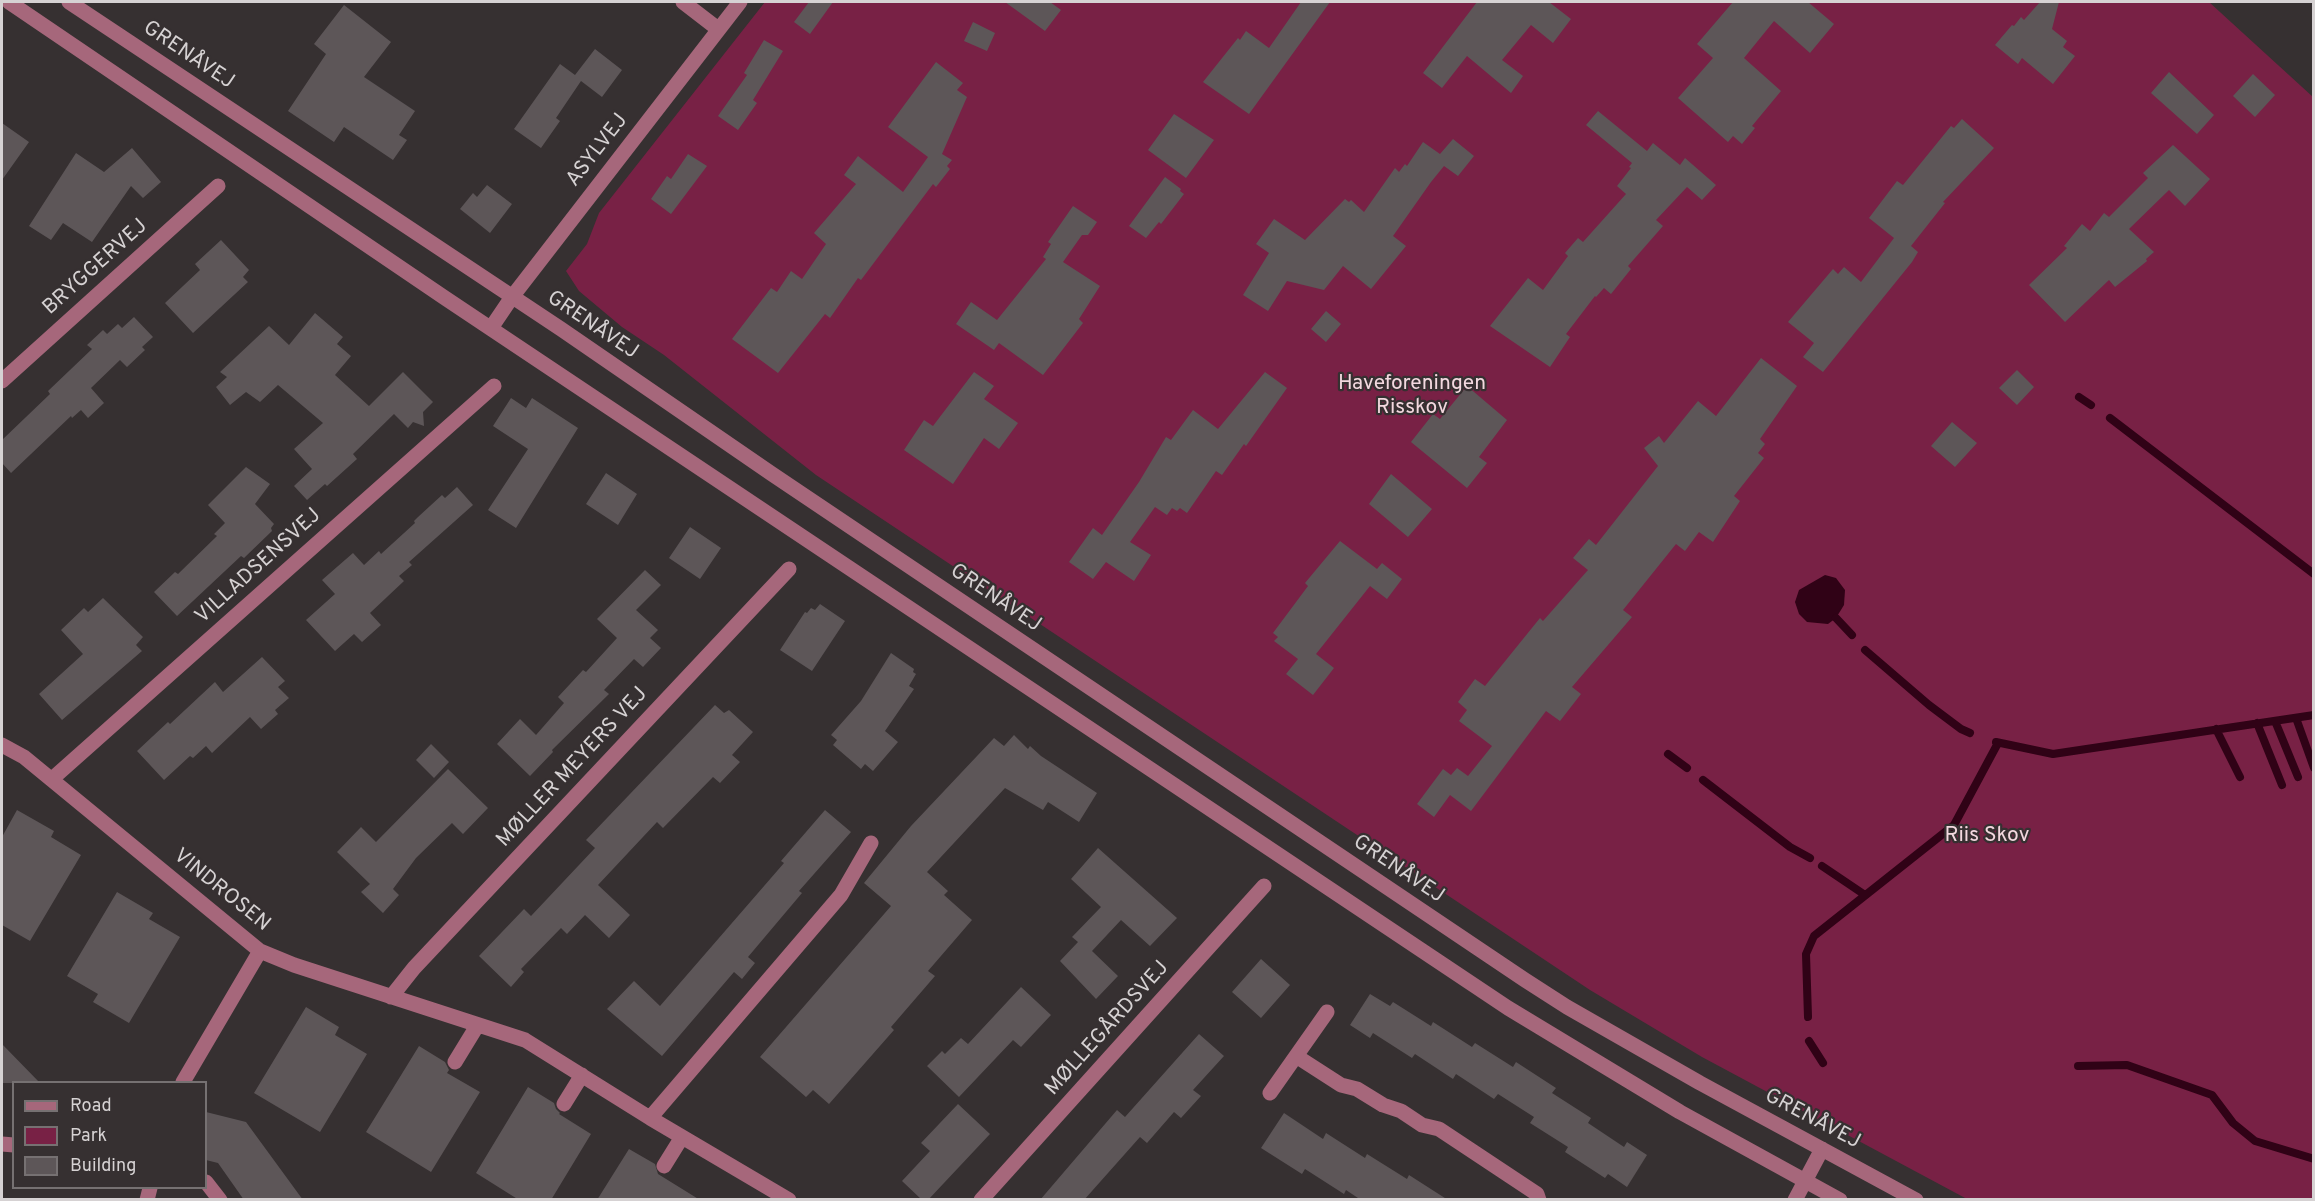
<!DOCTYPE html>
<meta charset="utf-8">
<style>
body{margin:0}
#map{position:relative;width:2315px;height:1201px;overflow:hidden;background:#363031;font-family:Overpass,sans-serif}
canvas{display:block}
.frame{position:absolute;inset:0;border:3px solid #d6d2d3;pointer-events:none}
.legend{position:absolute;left:12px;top:1081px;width:195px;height:108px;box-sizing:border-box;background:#363031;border:2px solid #767172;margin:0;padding:8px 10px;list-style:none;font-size:18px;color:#d6d2d3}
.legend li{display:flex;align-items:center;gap:12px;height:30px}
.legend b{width:30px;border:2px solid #767172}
</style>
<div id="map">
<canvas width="2315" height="1201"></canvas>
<div class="frame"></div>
<ul class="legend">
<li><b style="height:8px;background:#a6677b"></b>Road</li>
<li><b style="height:16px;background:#782145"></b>Park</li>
<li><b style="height:16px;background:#5d5658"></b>Building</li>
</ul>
</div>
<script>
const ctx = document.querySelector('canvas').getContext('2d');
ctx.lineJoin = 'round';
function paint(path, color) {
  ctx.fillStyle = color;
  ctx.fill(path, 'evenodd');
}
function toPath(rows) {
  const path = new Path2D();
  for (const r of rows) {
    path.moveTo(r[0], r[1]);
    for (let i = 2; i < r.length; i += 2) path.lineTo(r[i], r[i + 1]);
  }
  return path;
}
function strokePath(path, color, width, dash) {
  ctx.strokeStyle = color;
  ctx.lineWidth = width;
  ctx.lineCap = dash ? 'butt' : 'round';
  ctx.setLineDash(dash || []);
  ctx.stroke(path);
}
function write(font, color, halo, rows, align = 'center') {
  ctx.font = font + ' Overpass,sans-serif';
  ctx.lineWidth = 4.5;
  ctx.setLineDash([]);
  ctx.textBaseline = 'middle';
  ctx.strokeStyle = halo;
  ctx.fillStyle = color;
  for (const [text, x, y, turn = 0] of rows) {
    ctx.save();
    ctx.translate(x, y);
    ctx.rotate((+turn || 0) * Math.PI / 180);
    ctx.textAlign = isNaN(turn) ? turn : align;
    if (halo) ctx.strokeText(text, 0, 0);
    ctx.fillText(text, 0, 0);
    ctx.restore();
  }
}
const green = toPath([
 [765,2,2209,2,2313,97,2313,1199,1967,1199,1702,1057,1590,990,816,475,664,355,622,327,579,291,566,271,587,244,599,213]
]);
const water = toPath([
 [1825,575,1836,578,1845,590,1844,605,1836,618,1828,624,1807,622,1799,614,1795,602,1799,590]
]);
const stream = toPath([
 [2079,397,2091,405],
 [2110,418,2314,574],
 [1836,618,1852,635],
 [1865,650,1929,705,1961,729,1970,733],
 [2296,718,2314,768],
 [2275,721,2298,777],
 [2257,723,2282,785],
 [2216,729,2240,777],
 [1996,742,2053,754,2314,715],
 [1668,754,1687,768],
 [1703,780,1790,847,1810,858],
 [1822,866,1865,895],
 [1808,1017,1806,954,1814,936,1954,825,1998,743],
 [1809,1041,1823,1063],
 [2078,1066,2127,1065,2212,1095,2233,1123,2255,1141,2314,1159]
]);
const building = toPath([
 [809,2,833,2,810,34,794,22],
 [1005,2,1050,2,1061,10,1045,31],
 [1301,2,1330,2,1249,114,1203,82,1238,38,1240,40,1246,31,1269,48],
 [1477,2,1549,2,1571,19,1553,43,1531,25,1502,60,1523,76,1511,93,1467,56,1442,88,1423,73],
 [1733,2,1808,2,1834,24,1810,53,1774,21,1744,58,1781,91,1752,126,1755,128,1742,144,1733,136,1728,142,1678,98,1713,58,1697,44],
 [2040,2,2059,2,2052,29,2067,41,2063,47,2075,56,2053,84,2022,58,2018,64,1995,45,2012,25,2014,26,2021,17,2024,20],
 [344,5,391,42,364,77,415,111,399,135,407,140,393,160,344,127,334,142,288,111,326,54,314,44],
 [973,22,995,33,987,51,964,41],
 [764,40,783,51,753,100,757,103,738,130,718,116,747,75,744,73],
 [595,49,622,70,602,97,581,81,556,118,560,121,541,148,514,129,560,64,575,75],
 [936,62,963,83,957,90,967,97,942,154,952,160,947,166,950,169,936,187,933,184,861,280,858,278,830,318,825,314,778,373,732,339,771,288,777,292,791,271,802,279,826,244,814,233,856,184,844,175,858,156,903,192,928,157,888,127],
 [2169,72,2214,115,2197,134,2151,93],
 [2253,74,2275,95,2255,117,2233,96],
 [1598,111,1647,151,1653,143,1680,165,1685,158,1716,185,1702,200,1687,187,1656,220,1663,226,1628,266,1631,269,1611,294,1604,288,1596,297,1595,296,1566,334,1570,337,1550,367,1490,326,1528,278,1543,290,1568,256,1565,253,1578,238,1583,242,1626,194,1617,186,1631,168,1629,167,1632,163,1586,125],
 [1174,114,1214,140,1186,178,1148,150],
 [1962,119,1994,148,1943,202,1945,203,1911,246,1918,252,1912,262,1823,372,1803,357,1814,343,1788,322,1833,269,1838,274,1844,267,1861,282,1894,238,1869,218,1897,181,1903,185,1951,126,1954,128],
 [2,123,29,142,2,180],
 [1453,139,1474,156,1458,176,1444,166,1431,182,1393,236,1406,246,1371,289,1343,266,1324,290,1287,281,1268,311,1243,295,1269,253,1256,244,1274,219,1305,240,1345,199,1349,202,1351,200,1364,212,1395,168,1399,172,1405,164,1407,166,1423,142,1440,154],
 [2173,145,2210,179,2185,206,2169,190,2129,229,2154,252,2146,259,2147,261,2115,287,2109,280,2065,322,2029,285,2067,248,2064,246,2082,224,2090,231,2104,213,2109,217,2148,178,2143,173],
 [132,148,161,182,143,198,131,186,92,242,63,223,51,240,29,226,76,153,104,172],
 [688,154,707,166,671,214,651,199,667,176,671,179],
 [1165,177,1181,189,1180,191,1184,194,1161,224,1159,222,1146,238,1129,226],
 [487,185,512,204,490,233,460,209,473,193,477,197],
 [1073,206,1097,222,1088,235,1082,235,1063,262,1100,286,1079,319,1083,323,1043,375,999,343,994,350,956,324,971,302,997,320,1046,259,1043,257,1051,244,1048,242],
 [221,240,249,270,243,277,248,282,193,333,165,303,200,270,195,264],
 [1326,311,1341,324,1326,342,1311,329],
 [315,313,343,337,337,344,351,356,335,375,369,406,403,372,433,402,423,412,424,426,413,422,408,428,394,414,353,454,357,459,327,486,325,484,307,500,294,486,312,469,294,449,323,423,278,385,260,402,246,392,230,405,216,387,227,377,220,372,269,326,289,345],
 [134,317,153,337,142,347,145,350,127,367,120,360,91,388,104,403,88,418,81,410,72,418,71,416,11,473,2,463,2,440,50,394,48,391,92,349,87,345,103,330,107,334,118,324,122,328],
 [1761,358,1797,386,1760,439,1765,444,1758,453,1764,458,1734,496,1740,501,1713,542,1699,532,1685,551,1676,544,1623,610,1632,617,1572,687,1581,694,1560,721,1546,711,1471,811,1450,795,1434,817,1417,804,1443,769,1451,775,1457,768,1468,776,1492,746,1459,721,1467,710,1458,702,1475,679,1485,686,1540,618,1543,621,1588,570,1573,558,1589,539,1596,545,1658,466,1644,448,1659,436,1664,443,1698,401,1716,416],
 [2017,370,2034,387,2017,405,1999,388],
 [974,372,994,386,984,399,1018,423,999,449,984,438,953,484,904,450,924,420,933,426],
 [1265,372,1287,388,1246,446,1244,444,1222,475,1216,471,1187,513,1180,508,1177,511,1172,508,1167,515,1155,507,1130,542,1151,555,1134,581,1106,562,1093,579,1069,562,1093,528,1102,535,1139,482,1166,437,1171,440,1193,410,1218,429],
 [1467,386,1507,420,1479,457,1487,463,1467,488,1411,442,1433,414,1440,419],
 [511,398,526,408,532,398,578,428,516,528,488,510,528,449,493,426],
 [1952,422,1977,443,1955,467,1931,446],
 [246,467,270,484,255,504,274,524,271,528,272,531,244,558,241,556,177,616,154,592,175,572,178,574,217,536,214,534,225,523,208,505],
 [606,473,637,494,618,525,586,504],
 [1391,474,1432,509,1408,537,1369,504],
 [457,487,473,505,409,562,412,565,399,576,404,581,370,613,381,625,362,642,354,634,335,651,306,620,335,594,322,580,353,553,364,565,379,551,381,554,415,523,414,521,418,517,442,495,445,498],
 [690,527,721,548,700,579,669,558],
 [1340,541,1377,569,1382,563,1402,579,1387,599,1370,586,1316,654,1334,668,1313,695,1286,674,1298,659,1274,641,1278,637,1273,633,1308,586,1305,583],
 [645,570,661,585,636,610,658,630,650,638,661,648,643,667,634,659,604,690,609,694,552,750,553,752,530,776,497,744,520,719,536,735,564,703,558,697,583,670,586,672,617,638,597,619],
 [103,598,143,637,136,645,142,651,62,720,39,694,83,654,61,630,84,608,88,612],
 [820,604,845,621,812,671,780,650,805,612,807,613,811,608,815,610],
 [891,653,914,669,913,672,916,674,909,686,914,689,885,731,898,742,873,771,865,764,861,769,833,745,837,740,831,735,861,701],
 [262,657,285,681,278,687,289,698,275,710,278,714,261,729,250,717,212,753,206,746,193,758,190,756,164,780,137,751,168,722,170,724,215,682,223,692],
 [715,705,724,713,729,710,753,732,732,755,740,762,720,783,713,777,663,828,657,822,598,885,630,915,609,938,585,915,567,934,561,928,521,969,524,972,511,987,479,956,524,909,531,916,595,848,586,840],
 [1014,735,1028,749,1030,746,1041,756,1097,793,1079,822,1048,802,1043,810,1005,788,927,872,948,891,944,895,972,920,928,971,935,976,891,1027,894,1030,829,1104,813,1090,806,1097,760,1057,891,906,864,883,911,826,994,738,1004,746],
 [431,744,449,762,434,778,416,760],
 [448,769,488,808,463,834,452,823,416,858,393,889,399,895,383,913,361,892,370,884,337,852,361,827,376,842],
 [17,810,54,831,51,837,81,855,30,941,2,925,2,837],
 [825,810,851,832,799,891,802,893,748,957,755,963,742,979,734,972,662,1056,607,1009,634,981,660,1006,784,863,781,861],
 [1098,848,1177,918,1150,946,1121,920,1092,951,1118,976,1096,999,1060,961,1078,942,1072,937,1101,907,1071,879],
 [117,892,153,913,149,919,180,937,129,1023,93,1002,98,994,67,976],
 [1261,959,1290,985,1261,1018,1232,992],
 [1021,987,1051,1015,1021,1047,1013,1040,959,1097,927,1066,942,1051,945,1054,961,1038,968,1044],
 [1370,994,1390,1006,1393,1002,1431,1026,1433,1022,1472,1047,1475,1043,1513,1067,1516,1062,1556,1088,1552,1093,1591,1118,1588,1123,1624,1147,1627,1142,1647,1155,1627,1187,1608,1174,1605,1178,1565,1152,1568,1147,1530,1123,1534,1117,1498,1094,1494,1099,1456,1074,1453,1079,1415,1054,1412,1058,1373,1033,1370,1038,1350,1025],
 [306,1007,339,1027,335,1035,367,1054,320,1132,254,1093],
 [1199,1034,1224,1056,1193,1090,1201,1096,1181,1118,1174,1112,1147,1143,1140,1137,1084,1200,1040,1200,1117,1110,1125,1117],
 [2,1044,40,1083,2,1083],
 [419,1046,445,1062,449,1070,447,1073,480,1092,431,1172,366,1132],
 [528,1087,554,1103,556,1109,560,1113,559,1114,591,1134,551,1200,519,1200,476,1173],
 [958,1104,990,1134,928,1200,922,1200,902,1181,930,1151,921,1143],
 [206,1112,246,1122,303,1200,244,1200,218,1163,206,1160],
 [1284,1113,1323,1139,1326,1133,1365,1158,1367,1154,1407,1179,1409,1175,1448,1200,1361,1200,1346,1190,1344,1194,1305,1169,1302,1174,1261,1148],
 [629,1149,655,1164,658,1174,700,1200,597,1200]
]);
const minor = toPath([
 [9,2,445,298,1508,1008,1680,1112,1840,1200],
 [69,2,561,329,772,474,1525,980,1567,1007,1700,1083,1916,1200],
 [683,2,718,29],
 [491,328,512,297,740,2],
 [2,381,218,186],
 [2,745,24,757,260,951,294,965,525,1040,650,1118,789,1200],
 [52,779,494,386],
 [391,997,414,968,789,569],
 [1296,1056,1341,1085,1357,1089,1383,1105,1401,1111,1422,1125,1439,1129,1537,1194,1539,1200],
 [455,1062,477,1026],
 [183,1082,260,951],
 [1270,1093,1327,1012],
 [564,1104,582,1075],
 [650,1118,841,895,871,843],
 [2,1144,14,1145],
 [664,1166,682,1137],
 [206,1182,220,1200],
 [147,1200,150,1188],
 [981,1200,1264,886],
 [1795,1200,1822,1149]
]);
const streetNames = [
 ["GRENÅVEJ",188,56,34],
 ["ASYLVEJ",598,151,-52],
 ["BRYGGERVEJ",96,268,-42],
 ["GRENÅVEJ",592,326,34],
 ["VILLADSENSVEJ",259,567,-42],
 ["GRENÅVEJ",995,599,34],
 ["MØLLER MEYERS VEJ",573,768,-47],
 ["GRENÅVEJ",1398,870,34],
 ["VINDROSEN",221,891,39],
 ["MØLLEGÅRDSVEJ",1108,1029,-48],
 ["GRENÅVEJ",1812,1120,28]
];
const parkNames = [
 ["Haveforeningen",1412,385],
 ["Risskov",1412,409],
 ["Riis Skov",1987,837]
];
paint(green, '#782145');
paint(water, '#300216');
strokePath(stream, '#300216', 8);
paint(building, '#5d5658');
strokePath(minor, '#a6677b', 15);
write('21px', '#d6d2d3', '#363031', streetNames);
write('21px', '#f3d8df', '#363031', parkNames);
</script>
